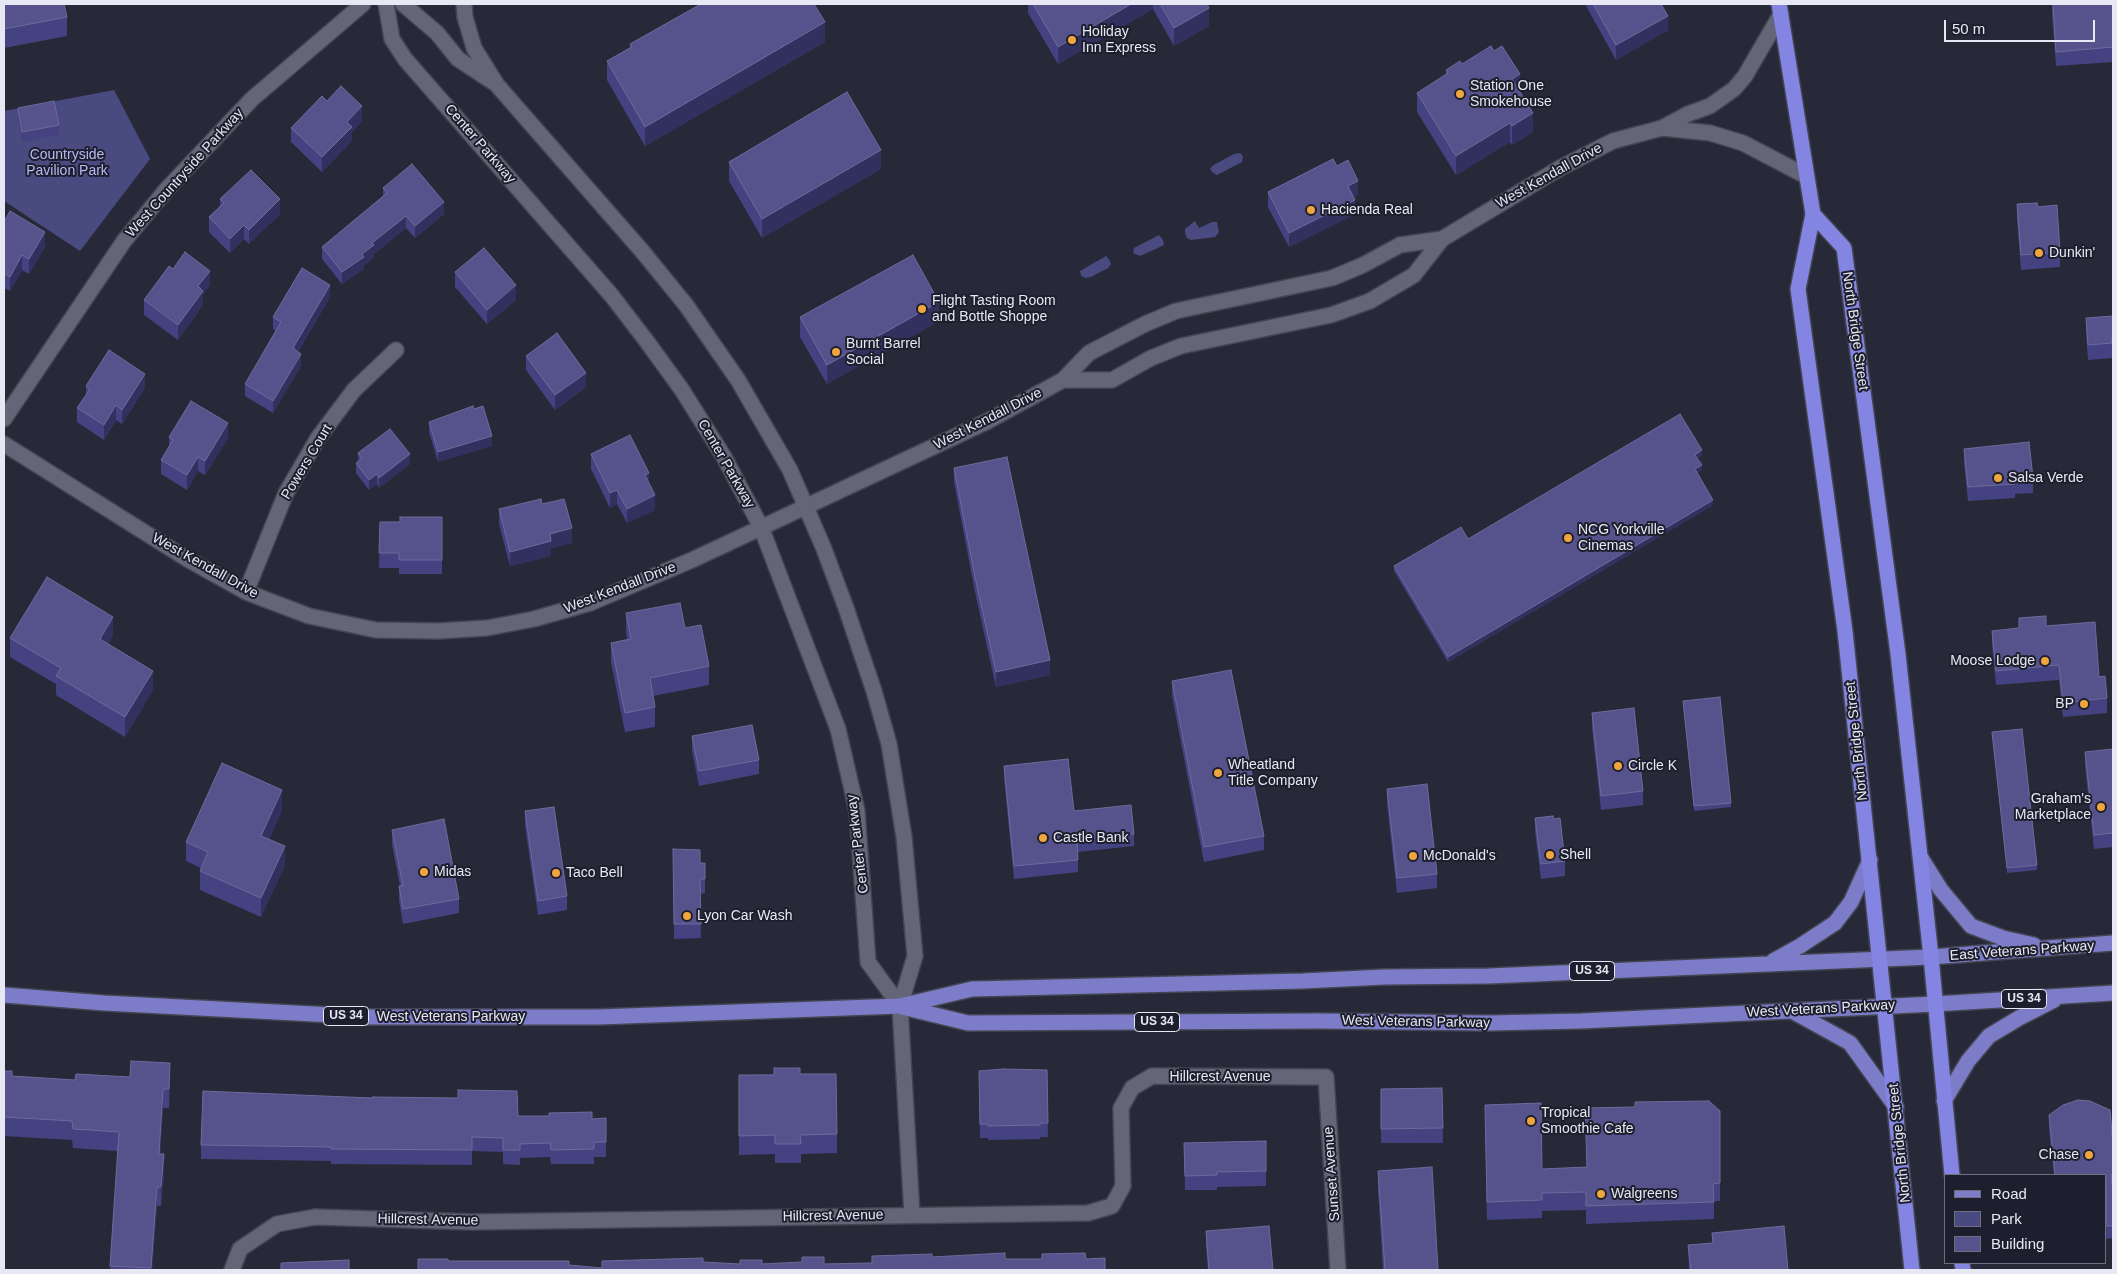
<!DOCTYPE html>
<style>
body{margin:0}
#map{position:relative;width:2117px;height:1274px;overflow:hidden;background:#282938;font-family:Helvetica,sans-serif}
canvas{display:block}
.frame{position:absolute;inset:0;border:5px solid #e7e8f3;pointer-events:none}
.legend{position:absolute;left:1944px;top:1174px;width:162px;height:90px;box-sizing:border-box;background:#1e1f2e;border:1px solid #6e6f7d;margin:0;padding:6px 9px;list-style:none;font-size:15px;color:#e7e8f3}
.legend li{display:flex;align-items:center;gap:10px;height:25px}
.legend b{width:25px;border:1px solid #6e6f7d}
.scale{position:absolute;left:1944px;top:20px;width:151px;height:22px;box-sizing:border-box;border:2px solid #e7e8f3;border-top:0;padding-left:6px;font-size:15px;line-height:18px;white-space:nowrap;color:#e7e8f3;-webkit-text-stroke:4px #1e1f2e;paint-order:stroke}
</style>
<div id="map">
<canvas width="2117" height="1274"></canvas>
<div class="frame"></div>
<ul class="legend">
<li><b style="height:6px;background:#7c7cc8"></b>Road</li>
<li><b style="height:14px;background:#494a80"></b>Park</li>
<li><b style="height:14px;background:#56538c"></b>Building</li>
</ul>
<div class="scale">50 m</div>
</div>
<script>
const ctx = document.querySelector('canvas').getContext('2d');
ctx.lineJoin = 'round';
function paint(path, color) {
  ctx.fillStyle = color;
  ctx.fill(path, 'evenodd');
}
function toPath(rows) {
  const path = new Path2D();
  for (const r of rows) {
    path.moveTo(r[0], r[1]);
    for (let i = 2; i < r.length; i += 2) path.lineTo(r[i], r[i + 1]);
  }
  return path;
}
function strokePath(path, color, width, dash) {
  ctx.strokeStyle = color;
  ctx.lineWidth = width;
  ctx.lineCap = dash ? 'butt' : 'round';
  ctx.setLineDash(dash || []);
  ctx.stroke(path);
}
function write(font, color, halo, rows, align = 'center') {
  ctx.font = font + ' Helvetica,sans-serif';
  ctx.lineWidth = 4;
  ctx.setLineDash([]);
  ctx.textBaseline = 'middle';
  ctx.strokeStyle = halo;
  ctx.fillStyle = color;
  for (const [text, x, y, turn = 0] of rows) {
    ctx.save();
    ctx.translate(x, y);
    ctx.rotate((+turn || 0) * Math.PI / 180);
    ctx.textAlign = isNaN(turn) ? turn : align;
    if (halo) ctx.strokeText(text, 0, 0);
    ctx.fillText(text, 0, 0);
    ctx.restore();
  }
}
const green = toPath([
 [114,90,150,159,80,251,4,201,4,111],
 [1240,153,1243,156,1242,162,1217,175,1213,173,1210,169,1212,166,1234,154],
 [1195,221,1199,228,1212,222,1217,222,1219,232,1215,237,1191,240,1187,238,1185,233,1185,229],
 [1159,235,1163,240,1164,245,1160,247,1140,256,1133,253,1134,248],
 [1106,256,1110,261,1111,264,1108,268,1091,277,1086,278,1081,276,1080,271]
]);
const minor = toPath([
 [386,4,392,39,405,59,612,296,648,343,682,390,724,457,761,527,838,729,857,811,868,962,900,1006],
 [403,4,437,33,458,59,493,82],
 [464,4,465,17,474,48,497,85,642,251,686,305,738,380,790,470,824,549,846,608,874,691,889,744,904,837,915,956,900,1006,912,1215],
 [1662,128,1710,133,1743,143,1806,176],
 [1063,380,1112,380,1151,358,1181,346,1331,315,1370,301,1414,275,1442,239,1560,168,1613,141,1662,128,1688,114,1710,106,1734,89,1745,76,1781,14],
 [4,419,124,241,166,190,252,99,363,4],
 [4,444,187,559,246,592,309,616,376,630,438,631,487,628,534,619,590,603,692,560,986,422,1063,380,1089,353,1145,324,1176,311,1332,278,1363,265,1400,245,1442,239],
 [246,592,286,493,318,438,354,390,396,350],
 [232,1270,240,1249,277,1224,315,1217,473,1222,1088,1213,1112,1206,1123,1186,1121,1108,1132,1088,1152,1076,1326,1077,1338,1270]
]);
const primary = toPath([
 [1921,858,1941,890,1971,926,2003,938,2034,945],
 [1773,961,1800,946,1835,923,1851,902,1870,860],
 [4,995,104,1003,371,1017,598,1017,900,1006,972,989,1303,981,1384,977,1489,976,1931,957,2113,943],
 [902,1007,968,1023,1319,1021,1490,1023,1581,1021,1935,1004,2113,993],
 [1792,1011,1850,1043,1896,1107],
 [1944,1101,1968,1061,1989,1036,2019,1018,2054,1000]
]);
const trunk = toPath([
 [1779,4,1813,214,1798,289,1845,631,1912,1270],
 [1813,214,1844,248,1898,654,1931,957,1952,1175],
 [1962,1263,1963,1270]
]);
const wall = toPath([
 [4,4,67,17,67,36,4,48],
 [1028,4,1207,4,1209,26,1174,46,1153,9,1058,64,1028,13],
 [1585,4,1661,4,1668,30,1616,60],
 [2052,4,2113,4,2113,62,2056,66,2052,14],
 [825,42,645,146,607,80,607,61,630,47,630,44],
 [1462,64,1520,91,1533,132,1512,145,1510,142,1456,175,1417,112,1417,93,1446,75,1446,70],
 [327,101,362,121,352,132,352,141,322,172,291,142,291,128],
 [18,108,59,125,59,135,22,142,18,118],
 [729,162,881,169,762,238,729,181],
 [1337,166,1358,195,1353,197,1355,214,1289,247,1268,207,1268,192],
 [383,188,444,214,415,238,406,228,374,254,374,257,364,265,364,269,342,284,322,259,322,247,383,196],
 [220,199,280,214,249,244,244,239,230,253,209,232,209,217,220,206],
 [2017,204,2038,207,2060,252,2060,267,2021,270,2017,219],
 [4,222,45,247,29,274,22,270,10,291,4,288],
 [173,269,210,285,203,294,203,305,178,340,144,315,144,300],
 [455,272,516,300,487,324,455,287],
 [330,297,298,352,301,366,273,413,245,396,245,384,276,331,273,329,273,317],
 [2113,316,2113,352,2112,352,2112,358,2088,360,2086,332,2086,318],
 [800,317,939,321,827,384,800,337],
 [526,356,586,387,555,410,526,370],
 [86,386,145,388,122,424,116,420,104,440,77,422,77,408,86,395],
 [474,409,492,446,438,462,429,432,429,422],
 [169,437,228,438,205,475,198,471,187,490,161,474,161,460,169,447],
 [1964,449,2033,478,2033,493,2015,494,2015,498,1968,501,1964,463],
 [358,453,410,464,379,488,377,484,369,490,356,473,356,463,358,462],
 [591,454,649,484,655,510,627,523,617,504,610,508,591,469],
 [1702,455,1697,459,1702,470,1697,473,1713,505,1448,662,1394,571,1394,566,1468,539],
 [954,468,1050,675,996,687,975,592,954,482],
 [542,504,572,543,551,548,551,556,510,566,499,524,499,509],
 [442,517,442,574,399,574,399,568,379,568,380,522,400,522],
 [626,613,685,628,709,666,709,685,653,696,655,707,655,727,625,732,611,662,611,643,627,639,626,632],
 [2019,618,2046,626,2099,677,2107,698,2107,713,2063,717,2059,680,1996,685,1992,645,1992,631,2019,628],
 [113,636,108,644,153,690,125,737,56,695,56,684,10,657,10,638],
 [1172,681,1264,836,1264,850,1204,862,1172,696],
 [1683,701,1731,803,1731,807,1694,811],
 [1592,713,1643,791,1643,805,1601,810,1592,728],
 [1992,732,2037,865,2037,870,2007,873],
 [692,736,759,760,759,774,699,786,692,751],
 [2113,749,2113,847,2094,849,2085,766,2085,752],
 [1004,766,1074,811,1134,834,1134,846,1078,852,1078,872,1014,879,1004,778],
 [1387,789,1437,874,1437,888,1397,893,1387,804],
 [282,810,269,839,285,865,261,917,200,890,200,871,201,868,186,861,186,842],
 [525,811,567,896,567,910,538,915,525,826],
 [1535,818,1565,861,1565,876,1541,879,1535,832],
 [392,830,459,899,459,913,403,924,399,901,399,886,400,886,392,844],
 [673,849,700,863,705,863,705,893,700,894,701,938,674,939],
 [1047,1070,1048,1137,1040,1137,1040,1139,988,1140,988,1138,980,1138,979,1071],
 [4,1071,12,1076,75,1080,170,1082,169,1108,163,1108,160,1154,164,1174,161,1206,157,1206,152,1270,110,1270,118,1151,73,1148,72,1140,4,1136],
 [800,1074,837,1134,837,1153,801,1154,801,1163,775,1163,775,1154,739,1155,739,1075],
 [1442,1088,1443,1143,1381,1143,1381,1089],
 [1585,1108,1720,1111,1720,1201,1714,1201,1714,1219,1586,1224,1586,1210,1542,1211,1542,1218,1487,1220,1485,1122,1542,1169,1587,1167],
 [2049,1115,2113,1144,2113,1187,2112,1187,2113,1193,2113,1238,2106,1239,2106,1175,2054,1175,2049,1128],
 [518,1116,592,1119,606,1118,606,1157,594,1157,594,1164,551,1164,550,1157,520,1158,520,1165,503,1164,503,1152,472,1151,472,1165,331,1164,331,1161,201,1159,201,1145],
 [1266,1141,1266,1186,1217,1187,1217,1190,1185,1190,1184,1143],
 [1378,1171,1438,1270,1383,1270,1378,1190],
 [1206,1231,1273,1270,1208,1270,1206,1246],
 [1712,1233,1788,1270,1689,1270,1688,1245,1712,1243]
]);
const shadedWall = toPath([
 [1131,4,1153,4,1153,9,1058,64,1058,47],
 [1209,8,1209,26,1174,46,1174,28],
 [1668,16,1668,30,1616,60,1616,45],
 [825,22,825,42,645,146,645,127],
 [1520,74,1520,93,1512,79],
 [362,106,362,121,352,132,352,141,322,172,322,157,347,122],
 [1533,113,1533,132,1512,145,1512,126],
 [1510,123,1510,142,1456,175,1456,156],
 [881,150,881,169,762,238,762,219],
 [1358,181,1358,195,1348,200,1348,186],
 [280,199,280,214,249,244,249,230],
 [1355,200,1355,214,1289,247,1289,233],
 [444,202,444,214,415,238,415,226],
 [406,216,406,228,374,254,374,257,364,265,364,269,342,284,342,272,362,254,372,243],
 [244,225,244,239,230,253,230,239],
 [45,232,45,247,29,274,29,259],
 [22,255,22,270,10,291,10,277],
 [210,271,210,285,203,294,203,305,178,340,178,325,198,286],
 [330,285,330,297,293,360,293,348],
 [516,285,516,300,487,324,487,310],
 [939,302,939,321,827,384,827,365],
 [301,354,301,366,273,413,273,401],
 [586,373,586,387,555,410,555,395],
 [145,374,145,388,122,424,122,410],
 [116,405,116,420,104,440,104,425],
 [228,423,228,438,205,475,205,461],
 [492,436,492,446,438,462,438,452],
 [1702,450,1702,455,1695,460,1695,455],
 [410,454,410,464,379,488,379,478],
 [198,457,198,471,187,490,187,475],
 [1702,465,1702,470,1695,474,1695,469],
 [649,473,649,488,645,475],
 [377,474,377,484,369,490,369,480],
 [617,490,617,504,610,508,610,493],
 [655,495,655,510,627,523,627,509],
 [1713,500,1713,505,1448,662,1448,657],
 [572,528,572,543,551,548,551,556,510,566,510,552,550,534],
 [113,617,113,636,100,658,100,639],
 [1050,660,1050,675,996,687,996,672],
 [153,671,153,690,125,737,125,717],
 [282,790,282,810,261,855,261,836],
 [285,846,285,865,261,917,261,898],
 [170,1063,170,1082,169,1108,169,1089],
 [163,1089,163,1108,159,1174,159,1154],
 [164,1154,164,1174,161,1206,161,1187],
 [157,1187,157,1206,152,1270,151,1270]
]);
const building = toPath([
 [4,4,64,4,67,17,4,29,4,4],
 [701,4,814,4,825,22,645,127,607,61,632,47,630,44,701,4],
 [1033,4,1131,4,1058,47,1033,4],
 [1160,4,1207,4,1209,8,1174,28,1160,4],
 [1593,4,1661,4,1668,16,1616,45,1593,4],
 [2053,4,2113,4,2113,47,2056,52,2053,4],
 [1491,46,1494,51,1502,46,1520,74,1512,79,1533,113,1512,126,1510,123,1456,156,1417,93,1448,73,1446,70,1460,61,1462,64,1491,46],
 [341,86,362,106,347,122,352,127,322,157,291,128,322,96,327,101,341,86],
 [847,92,881,150,762,219,729,162,847,92],
 [54,101,59,125,22,132,18,108,54,101],
 [1333,159,1337,166,1348,160,1358,181,1348,186,1355,200,1289,233,1268,192,1333,159],
 [412,164,444,202,415,226,406,216,372,243,374,245,362,254,364,257,342,272,322,247,387,193,383,188,412,164],
 [251,170,280,199,249,230,244,225,230,239,209,217,224,203,220,199,251,170],
 [2037,203,2038,207,2057,205,2060,252,2021,255,2017,204,2037,203],
 [10,211,45,232,29,259,22,255,10,277,4,273,4,222,10,211],
 [484,248,516,285,487,310,455,272,484,248],
 [185,252,210,271,198,286,203,291,178,325,144,300,169,266,173,269,185,252],
 [913,255,939,302,827,365,800,317,913,255],
 [302,268,330,285,293,348,301,354,273,401,245,384,281,322,273,317,302,268],
 [2113,316,2113,337,2112,337,2112,343,2088,345,2086,318,2113,316],
 [557,333,586,373,555,395,526,356,557,333],
 [109,350,145,374,122,410,116,405,104,425,77,408,90,389,86,386,109,350],
 [191,401,228,423,205,461,198,457,187,475,161,460,173,440,169,437,191,401],
 [473,406,474,409,483,406,492,436,438,452,429,422,473,406],
 [1680,414,1702,450,1695,455,1702,465,1695,469,1713,500,1448,657,1394,566,1461,527,1468,539,1680,414],
 [390,429,410,454,379,478,377,474,369,480,356,463,362,459,358,453,390,429],
 [630,435,649,473,645,475,655,495,627,509,617,490,610,493,591,454,630,435],
 [2029,442,2033,478,2014,480,2015,484,1968,487,1964,449,2029,442],
 [1007,457,1050,660,996,672,975,577,954,468,1007,457],
 [541,499,542,504,564,499,572,528,550,534,551,541,510,552,499,509,541,499],
 [400,517,442,517,442,560,399,560,399,553,379,553,380,522,400,522,400,517],
 [47,577,113,617,100,639,153,671,125,717,56,676,61,668,10,638,47,577],
 [680,603,685,628,701,625,709,666,650,678,655,707,625,713,611,643,631,639,626,613,680,603],
 [2046,616,2046,626,2095,622,2099,677,2105,676,2107,698,2063,703,2059,665,1996,671,1992,631,2019,628,2019,618,2046,616],
 [1231,670,1264,836,1204,847,1172,681,1231,670],
 [1720,697,1731,803,1694,806,1683,701,1720,697],
 [1634,708,1643,791,1601,796,1592,713,1634,708],
 [752,725,759,760,699,771,692,736,752,725],
 [2022,729,2037,865,2007,868,1992,732,2022,729],
 [2113,749,2113,833,2094,835,2085,752,2113,749],
 [1068,759,1074,811,1131,805,1134,834,1077,840,1078,860,1014,866,1004,766,1068,759],
 [222,763,282,790,261,836,285,846,261,898,200,871,208,852,186,842,222,763],
 [1427,784,1437,874,1397,878,1387,789,1427,784],
 [554,807,567,896,538,901,525,811,554,807],
 [1553,816,1554,819,1560,818,1565,861,1541,864,1535,818,1553,816],
 [444,819,459,899,403,909,399,886,403,886,392,830,444,819],
 [673,849,700,850,700,863,705,863,705,879,700,879,701,924,674,924,673,849],
 [131,1061,170,1063,169,1089,163,1089,159,1154,164,1154,161,1187,157,1187,151,1268,110,1266,119,1132,73,1129,72,1121,4,1117,4,1071,12,1071,12,1076,75,1080,76,1074,130,1077,131,1061],
 [774,1068,800,1068,800,1074,836,1074,837,1134,800,1135,801,1144,775,1144,775,1135,739,1136,739,1075,774,1075,774,1068],
 [1003,1069,1047,1070,1048,1123,1040,1123,1040,1125,988,1126,988,1124,980,1124,979,1071,1003,1069],
 [1442,1088,1443,1128,1381,1129,1381,1089,1442,1088],
 [458,1090,517,1091,518,1116,549,1116,549,1113,592,1112,592,1119,606,1118,606,1142,594,1142,594,1149,551,1150,550,1143,520,1144,520,1150,503,1150,503,1138,472,1137,472,1150,331,1149,331,1147,201,1145,203,1091,372,1098,372,1097,458,1098,458,1090],
 [2078,1100,2090,1101,2110,1110,2113,1144,2113,1174,2111,1174,2113,1193,2113,1226,2106,1226,2106,1175,2055,1175,2049,1115,2063,1105,2078,1100],
 [1709,1101,1720,1111,1720,1183,1713,1184,1714,1202,1586,1206,1586,1192,1542,1193,1542,1200,1487,1202,1485,1105,1541,1103,1542,1169,1587,1167,1585,1108,1635,1107,1635,1102,1709,1101],
 [1266,1141,1266,1171,1217,1172,1217,1175,1185,1176,1184,1143,1266,1141],
 [1432,1167,1438,1270,1385,1270,1378,1171,1432,1167],
 [1269,1226,1273,1270,1209,1270,1206,1231,1269,1226],
 [1784,1226,1788,1270,1691,1270,1688,1245,1713,1243,1712,1233,1784,1226],
 [1005,1253,1005,1259,1042,1259,1042,1254,1085,1253,1086,1259,1105,1258,1105,1270,418,1270,418,1259,448,1259,448,1261,569,1261,569,1265,602,1268,602,1261,703,1258,703,1262,740,1264,740,1260,762,1260,762,1264,802,1262,802,1257,824,1257,824,1264,872,1263,872,1256,932,1254,932,1257,1005,1253],
 [349,1260,349,1270,281,1270,281,1263,349,1260]
]);
const markers = [
 [1072,40,5,"#f0a63e"],
 [1460,94,5,"#f0a63e"],
 [1311,210,5,"#f0a63e"],
 [2039,253,5,"#f0a63e"],
 [922,309,5,"#f0a63e"],
 [836,352,5,"#f0a63e"],
 [1998,478,5,"#f0a63e"],
 [1568,538,5,"#f0a63e"],
 [2045,661,5,"#f0a63e"],
 [2084,704,5,"#f0a63e"],
 [1618,766,5,"#f0a63e"],
 [1218,773,5,"#f0a63e"],
 [2101,807,5,"#f0a63e"],
 [1043,838,5,"#f0a63e"],
 [1550,855,5,"#f0a63e"],
 [1413,856,5,"#f0a63e"],
 [424,872,5,"#f0a63e"],
 [556,873,5,"#f0a63e"],
 [687,916,5,"#f0a63e"],
 [1531,1121,5,"#f0a63e"],
 [2089,1155,5,"#f0a63e"],
 [1601,1194,5,"#f0a63e"]
];
const shields = [
 [1592,971,45],
 [2024,999,45],
 [346,1016,45],
 [1157,1022,45]
];
const shieldNames = [
 ["US 34",1592,971],
 ["US 34",2024,999],
 ["US 34",346,1016],
 ["US 34",1157,1022]
];
const poiNames = [
 ["Holiday",1082,32],
 ["Inn Express",1082,48],
 ["Station One",1470,86],
 ["Smokehouse",1470,102],
 ["Hacienda Real",1321,210],
 ["Dunkin'",2049,253],
 ["Flight Tasting Room",932,301],
 ["and Bottle Shoppe",932,317],
 ["Burnt Barrel",846,344],
 ["Social",846,360],
 ["Salsa Verde",2008,478],
 ["NCG Yorkville",1578,530],
 ["Cinemas",1578,546],
 ["Moose Lodge",2035,661,"right"],
 ["BP",2074,704,"right"],
 ["Wheatland",1228,765],
 ["Title Company",1228,781],
 ["Circle K",1628,766],
 ["Graham's",2091,799,"right"],
 ["Marketplace",2091,815,"right"],
 ["Castle Bank",1053,838],
 ["Shell",1560,855],
 ["McDonald's",1423,856],
 ["Midas",434,872],
 ["Taco Bell",566,873],
 ["Lyon Car Wash",697,916],
 ["Tropical",1541,1113],
 ["Smoothie Cafe",1541,1129],
 ["Chase",2079,1155,"right"],
 ["Walgreens",1611,1194]
];
const streetNames = [
 ["Center Parkway",480,144,49],
 ["West Countryside Parkway",185,173,-48],
 ["West Kendall Drive",1549,176,-29],
 ["North Bridge Street",1855,331,82],
 ["West Kendall Drive",988,419,-27],
 ["Powers Court",307,462,-59],
 ["Center Parkway",726,464,60],
 ["West Kendall Drive",205,566,29],
 ["West Kendall Drive",620,588,-21],
 ["North Bridge Street",1857,741,-96],
 ["Center Parkway",858,844,-97],
 ["East Veterans Parkway",2022,951,-4],
 ["West Veterans Parkway",1821,1009,-3],
 ["West Veterans Parkway",451,1017],
 ["West Veterans Parkway",1416,1022,1],
 ["Hillcrest Avenue",1220,1077],
 ["North Bridge Street",1900,1143,-96],
 ["Sunset Avenue",1332,1174,-94],
 ["Hillcrest Avenue",833,1216,-1],
 ["Hillcrest Avenue",428,1220,1]
];
const parkNames = [
 ["Countryside",67,155],
 ["Pavilion Park",67,171]
];
paint(green, '#494a80');
strokePath(minor, '#444552', 18);
strokePath(primary, '#444552', 18);
strokePath(trunk, '#444552', 18);
strokePath(minor, '#646678', 15);
strokePath(primary, '#7c7cc8', 15);
strokePath(trunk, '#8484e3', 15);
paint(wall, '#444280');
paint(shadedWall, '#32305e');
paint(building, '#56538c');
strokePath(building, '#6c6b9c', 1);
for (const [x, y, r, color] of markers) {
  const dot = new Path2D();
  dot.arc(x, y, r, 0, 2 * Math.PI);
  ctx.fillStyle = color;
  ctx.fill(dot);
  strokePath(dot, '#1e1f2e', 2);
}
for (const [x, y, w] of shields) {
  const box = new Path2D();
  box.roundRect(x - w / 2, y - 9.5, w, 19, 4);
  ctx.fillStyle = '#1e1f2e';
  ctx.fill(box);
  strokePath(box, '#e7e8f3', 1);
}
write('bold 12px', '#e7e8f3', null, shieldNames);
write('14px', '#e7e8f3', '#1e1f2e', poiNames, 'left');
write('14px', '#e7e8f3', '#1e1f2e', streetNames);
write('14px', '#b5b9f4', '#1e1f2e', parkNames);
</script>
